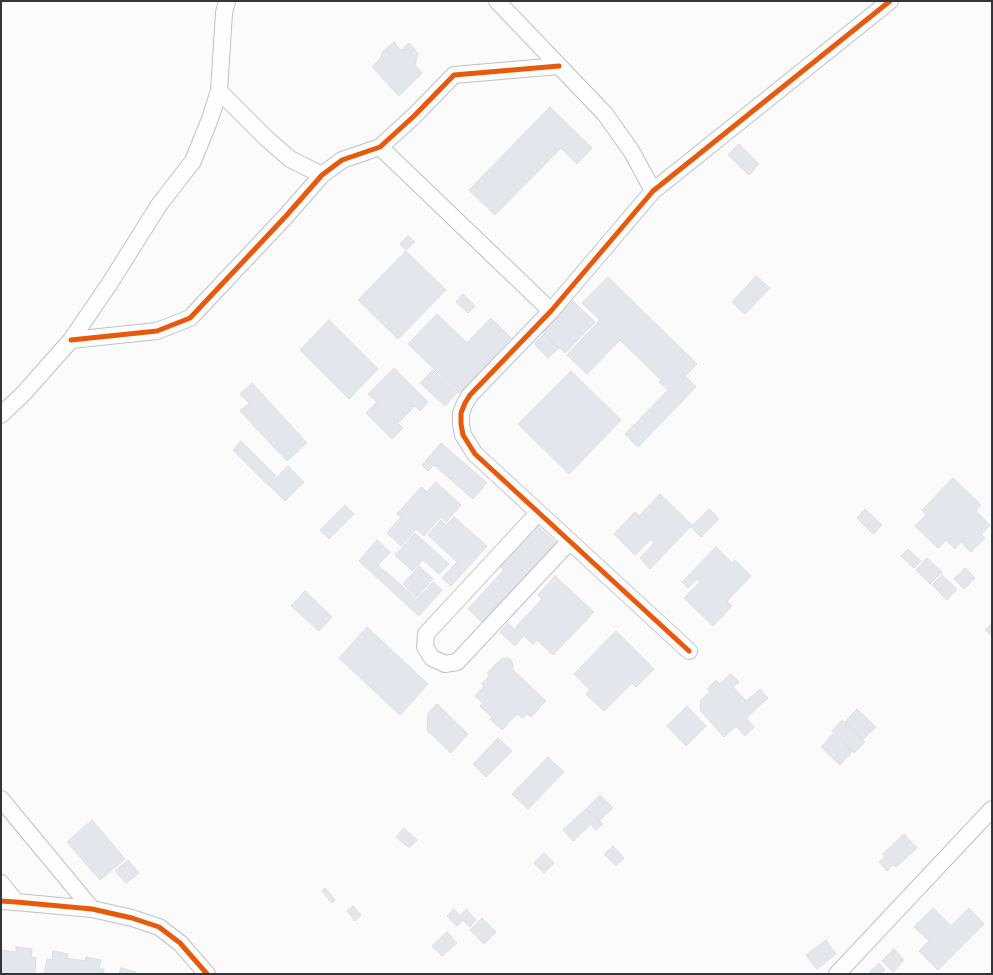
<!DOCTYPE html>
<style>
body{margin:0}
#map{position:relative;width:993px;height:975px;overflow:hidden;background:#fbfbfb;font-family:"DM Sans",sans-serif}
canvas{display:block}
.frame{position:absolute;inset:0;border:2px solid #31353e;pointer-events:none}
</style>
<div id="map">
<canvas width="993" height="975"></canvas>
<div class="frame"></div>
</div>
<script>
const ctx = document.querySelector('canvas').getContext('2d');
ctx.lineJoin = 'round';
function paint(path, color) {
  ctx.fillStyle = color;
  ctx.fill(path, 'evenodd');
}
function toPath(rows) {
  const path = new Path2D();
  for (const r of rows) {
    path.moveTo(r[0], r[1]);
    for (let i = 2; i < r.length; i += 2) path.lineTo(r[i], r[i + 1]);
  }
  return path;
}
function strokePath(path, color, width, dash) {
  ctx.strokeStyle = color;
  ctx.lineWidth = width;
  ctx.lineCap = dash ? 'butt' : 'round';
  ctx.setLineDash(dash || []);
  ctx.stroke(path);
}
const building = toPath([
 [394,42,401,50,409,43,418,53,415,65,422,73,399,96,372,67,380,59,383,51,394,42],
 [550,107,592,148,577,164,561,148,495,215,469,190,550,107],
 [739,144,759,164,749,175,728,155,739,144],
 [408,236,415,242,406,250,400,244,408,236],
 [406,251,446,290,398,339,358,300,406,251],
 [756,276,770,288,745,314,732,302,756,276],
 [608,277,697,364,685,376,696,387,638,447,625,434,668,390,659,382,661,380,620,340,587,374,567,355,600,320,582,303,608,277],
 [463,294,475,306,468,313,456,302,463,294],
 [573,301,595,322,565,353,543,332,573,301],
 [437,314,467,343,491,318,511,338,459,393,408,344,437,314],
 [329,320,378,369,349,399,300,350,329,320],
 [544,334,559,348,548,358,534,344,544,334],
 [394,368,428,402,420,411,415,406,398,423,403,428,392,439,366,413,377,402,368,394,394,368],
 [433,370,457,393,445,406,420,383,433,370],
 [571,371,621,420,569,474,518,424,571,371],
 [252,383,307,443,287,461,240,411,249,403,240,394,252,383],
 [241,441,276,476,268,485,233,450,241,441],
 [441,443,487,483,473,499,434,465,428,471,422,465,441,443],
 [288,466,304,482,285,501,269,485,288,466],
 [953,478,981,505,976,511,990,525,981,535,985,538,971,552,961,542,955,549,946,540,938,548,915,526,926,515,922,510,953,478],
 [436,482,461,505,446,522,441,517,424,536,416,529,401,546,387,533,401,517,397,514,421,487,427,492,436,482],
 [660,494,692,525,650,569,640,558,654,543,651,539,635,555,614,534,635,512,639,516,660,494],
 [345,505,354,514,329,539,320,530,345,505],
 [709,509,719,519,701,537,691,527,709,509],
 [865,509,882,525,873,534,857,518,865,509],
 [454,517,487,546,451,586,442,578,457,562,428,535,441,520,446,525,454,517],
 [537,525,557,544,484,624,468,609,504,570,500,566,537,525],
 [415,533,449,564,439,574,423,560,412,571,395,555,415,533],
 [377,540,390,552,378,565,417,599,433,582,442,590,419,616,359,561,377,540],
 [716,547,732,563,735,560,751,576,727,601,732,606,713,626,684,598,700,582,697,579,688,588,682,582,716,547],
 [908,549,921,561,914,568,901,556,908,549],
 [927,558,942,572,930,584,916,570,927,558],
 [419,566,433,579,417,597,403,584,419,566],
 [965,568,975,578,964,589,954,579,965,568],
 [942,575,957,589,947,600,932,585,942,575],
 [555,576,594,612,553,655,537,640,533,644,515,628,542,599,538,595,555,576],
 [305,591,332,617,319,631,291,606,305,591],
 [508,623,523,637,515,646,500,632,508,623],
 [992,623,992,636,985,630,992,623],
 [367,627,428,684,400,715,339,658,367,627],
 [616,631,654,669,636,687,632,683,604,711,586,694,590,690,574,674,616,631],
 [502,658,507,658,511,660,513,665,512,669,546,701,531,717,527,714,523,718,517,714,502,730,490,719,492,717,480,706,483,703,475,696,484,686,482,684,490,675,487,673,502,658],
 [731,674,739,682,733,687,746,701,760,689,768,698,746,718,754,727,745,736,736,726,724,737,700,710,701,700,710,692,707,689,716,680,719,684,731,674],
 [437,704,468,734,451,753,427,730,428,713,437,704],
 [687,706,706,726,686,746,667,726,687,706],
 [857,709,876,727,863,739,845,722,857,709],
 [842,720,865,742,854,753,832,731,842,720],
 [833,734,852,752,840,765,821,747,833,734],
 [498,738,512,751,486,777,473,764,498,738],
 [548,757,564,772,528,809,512,794,548,757],
 [600,795,613,808,600,820,588,807,600,795],
 [587,808,603,824,596,830,591,824,573,841,563,830,587,808],
 [92,820,125,859,100,880,67,842,92,820],
 [404,828,417,840,409,848,396,837,404,828],
 [904,834,917,848,896,867,893,865,887,871,879,862,885,857,883,854,904,834],
 [613,846,624,858,616,866,604,854,613,846],
 [544,853,554,863,544,873,534,863,544,853],
 [128,860,139,873,126,883,115,871,128,860],
 [325,888,335,900,332,903,322,891,325,888],
 [353,906,361,915,355,921,347,911,353,906],
 [933,908,951,926,969,908,984,924,938,970,919,951,929,941,914,927,933,908],
 [454,909,460,916,466,909,476,920,470,927,463,920,457,926,447,916,454,909],
 [482,918,496,932,484,944,470,930,482,918],
 [447,932,457,943,442,956,432,946,447,932],
 [826,940,836,954,817,969,806,955,826,940],
 [16,947,32,949,31,957,36,958,35,974,1,974,1,950,16,952,16,947],
 [894,949,904,960,893,972,882,961,894,949],
 [53,951,68,954,67,958,85,961,86,957,101,960,99,969,104,969,103,974,44,974,47,959,52,960,53,951],
 [879,963,885,970,881,974,868,974,879,963],
 [121,968,136,972,135,974,119,974,121,968]
]);
const street = toPath([
 [497,1,605,114,632,152,653,191],
 [219,91,266,138,290,159,322,175],
 [380,147,551,311],
 [71,340,157,331,190,318,286,216,322,175,342,160,380,147,414,116,454,75,559,66],
 [1,415,24,393,71,340,110,283,159,205,193,161,210,119,219,91,224,13,227,1],
 [538,513,426,634,425,647,432,658,445,664,457,662,570,541],
 [689,651,475,454,463,435,461,424,461,413,465,403,470,395,551,311,653,191,890,1],
 [1,799,92,909],
 [1,883,16,902],
 [1,901,16,902,92,909,132,918,159,927,180,943,207,974],
 [837,974,992,809]
]);
const cycleway = toPath([
 [71,340,157,331,190,318,286,216,322,175,342,160,380,147,414,116,454,75,559,66],
 [689,651,475,454,463,435,461,424,461,413,465,403,470,395,551,311,653,191,890,1],
 [1,901,16,902,92,909,132,918,159,927,180,943,207,974]
]);
paint(building, '#e3e6ec');
strokePath(building, '#dcdee3', 1);
strokePath(street, '#bec1c5', 18);
strokePath(street, '#fefefe', 16);
strokePath(cycleway, '#e8590c', 5);
</script>
